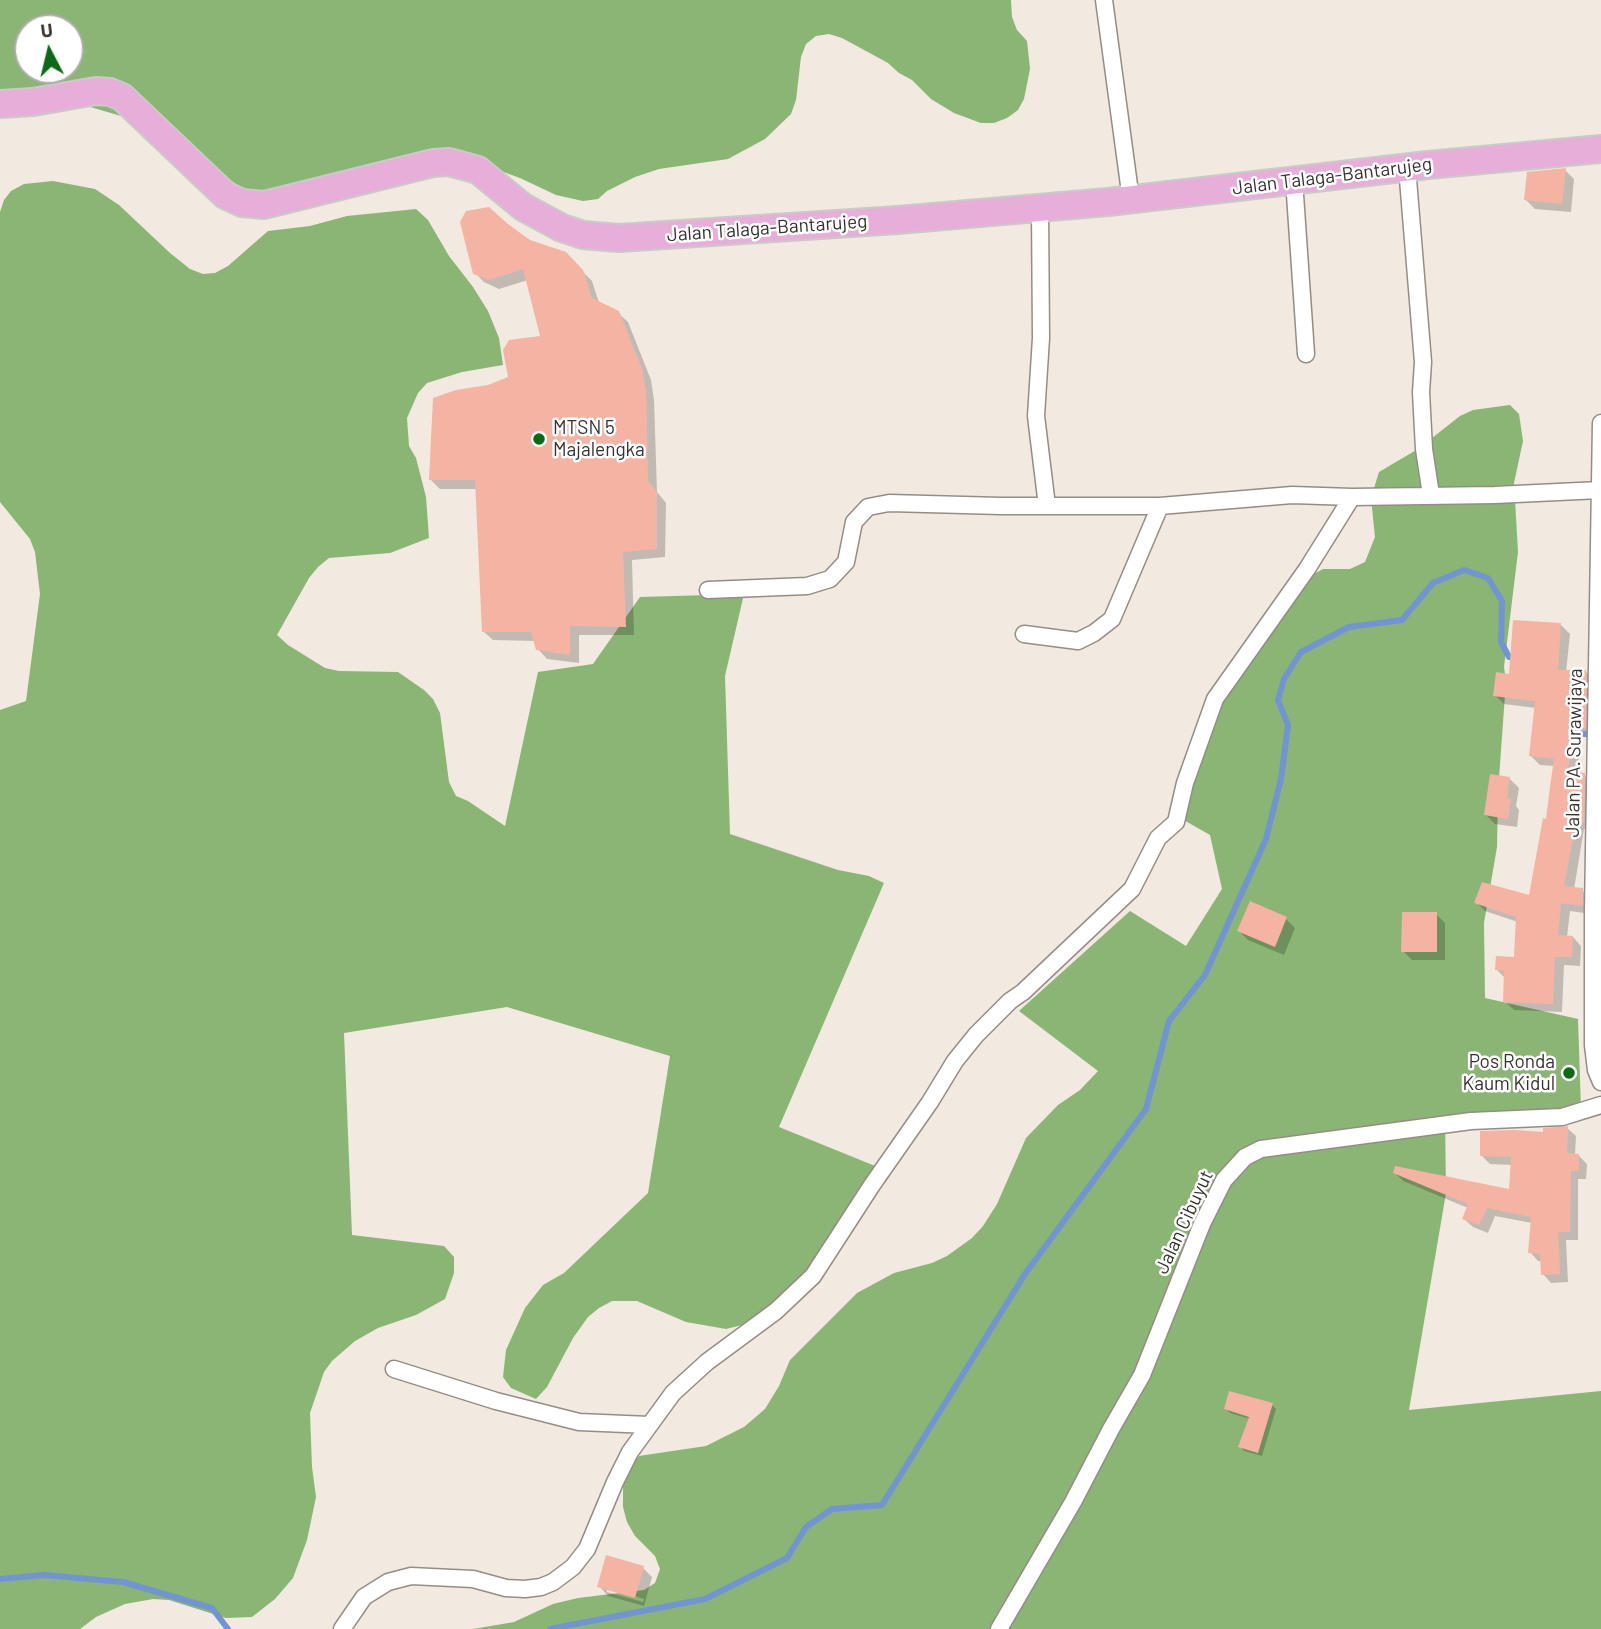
<!DOCTYPE html>
<style>
body{margin:0}
#map{position:relative;width:1601px;height:1629px;overflow:hidden;background:#f2e9e0;font-family:Barlow,sans-serif}
canvas{display:block}
.north{position:absolute;left:14px;top:14px;width:70px;height:70px;box-sizing:border-box;background:#fff;border:2px solid #aeadac;border-radius:50%;rotate:353deg;font-size:19px;font-weight:700;line-height:28px;text-align:center;color:#35322f}
.north::after{content:'';display:block;margin:auto;width:24px;height:32px;background:#0b6a15;clip-path:polygon(50% 0,100% 100%,50% 72%,0 100%)}
</style>
<div id="map">
<canvas width="1601" height="1629"></canvas>
<div class="north">U</div>
</div>
<script>
const ctx = document.querySelector('canvas').getContext('2d');
ctx.lineJoin = 'round';
function paint(path, color) {
  ctx.fillStyle = color;
  ctx.fill(path, 'evenodd');
}
function toPath(rows) {
  const path = new Path2D();
  for (const r of rows) {
    path.moveTo(r[0], r[1]);
    for (let i = 2; i < r.length; i += 2) path.lineTo(r[i], r[i + 1]);
  }
  return path;
}
function strokePath(path, color, width, dash) {
  ctx.strokeStyle = color;
  ctx.lineWidth = width;
  ctx.lineCap = dash ? 'butt' : 'round';
  ctx.setLineDash(dash || []);
  ctx.stroke(path);
}
function write(font, color, halo, rows, align = 'center') {
  ctx.font = font + ' Barlow,sans-serif';
  ctx.lineWidth = 5;
  ctx.setLineDash([]);
  ctx.textBaseline = 'middle';
  ctx.strokeStyle = halo;
  ctx.fillStyle = color;
  for (const [text, x, y, turn = 0] of rows) {
    ctx.save();
    ctx.translate(x, y);
    ctx.rotate((+turn || 0) * Math.PI / 180);
    ctx.textAlign = isNaN(turn) ? turn : align;
    if (halo) ctx.strokeText(text, 0, 0);
    ctx.fillText(text, 0, 0);
    ctx.restore();
  }
}
const forest = toPath([
 [0,0,1011,0,1012,17,1017,30,1027,41,1030,69,1024,99,1018,110,1007,118,994,123,981,123,954,113,931,99,912,80,899,73,888,63,842,38,829,34,816,36,806,44,801,57,796,100,791,114,765,139,728,159,659,169,635,177,607,191,598,199,583,201,556,195,520,178,468,159,283,199,244,190,180,143,145,123,80,104,0,99],
 [28,28,70,28,70,70,28,70],
 [53,181,95,189,119,205,170,253,190,269,203,274,215,273,228,266,268,231,310,226,347,216,416,209,428,220,449,256,473,287,488,311,499,338,503,365,462,372,427,383,418,393,407,418,409,446,416,458,426,497,429,538,390,553,329,558,318,567,309,578,277,635,288,645,325,668,339,671,398,672,424,690,433,699,440,713,449,782,456,796,468,801,505,826,538,672,593,664,640,597,744,594,725,676,730,834,838,870,869,876,884,883,779,1127,885,1170,774,1317,726,1329,686,1322,637,1301,612,1301,599,1308,588,1317,573,1338,547,1387,536,1399,511,1388,503,1377,506,1350,525,1308,543,1285,564,1273,648,1193,670,1056,507,1007,344,1033,352,1235,444,1246,454,1257,454,1273,445,1299,416,1315,378,1328,355,1341,332,1361,324,1372,310,1413,312,1467,316,1497,307,1540,293,1578,275,1599,252,1617,226,1618,169,1600,153,1599,125,1604,96,1617,80,1629,0,1629,0,710,26,701,40,594,35,552,30,539,0,502,0,212,4,200,11,191,24,184],
 [1510,405,1519,414,1523,441,1514,483,1518,552,1504,667,1506,681,1498,792,1497,847,1484,923,1485,998,1578,1019,1581,1110,1445,1117,1446,1193,1409,1410,1601,1391,1601,1629,473,1629,514,1622,553,1604,578,1598,644,1590,655,1583,660,1569,655,1556,635,1536,627,1522,623,1507,623,1480,630,1465,639,1456,706,1446,744,1427,765,1409,779,1386,790,1360,857,1293,894,1273,932,1263,947,1256,972,1238,983,1226,997,1204,1026,1138,1058,1105,1080,1090,1098,1071,1019,1011,1130,911,1186,946,1222,889,1210,835,1175,815,1205,752,1213,720,1213,706,1310,576,1323,569,1350,569,1365,562,1375,537,1371,498,1379,472,1418,449,1460,416,1473,410]
]);
const shadow = toPath([
 [1565,170,1574,179,1571,212,1535,209,1526,200],
 [529,242,565,254,592,281,599,303,618,313,628,322,651,380,654,400,657,492,666,503,665,557,632,560,634,635,579,635,579,663,547,659,538,649,535,641,493,640,483,631,477,489,440,489,431,480,488,387,510,379,542,337,528,280,499,289,484,282,475,273],
 [1561,625,1570,634,1566,672,1586,672,1595,681,1594,736,1582,735,1577,774,1584,775,1593,784,1592,830,1584,829,1574,889,1582,890,1591,899,1591,914,1570,911,1567,937,1573,937,1581,946,1580,966,1564,965,1562,1012,1514,1010,1505,1001,1506,979,1497,970,1516,959,1518,922,1485,911,1476,902,1531,897,1547,821,1555,766,1540,765,1531,756,1536,708,1504,704,1495,695,1510,676],
 [1510,779,1519,788,1516,806,1519,810,1517,827,1495,824,1486,815],
 [1436,914,1445,923,1445,960,1412,960,1403,951],
 [1286,919,1295,928,1284,955,1248,940,1239,931],
 [1567,1128,1576,1136,1575,1155,1578,1155,1587,1164,1586,1179,1578,1179,1578,1240,1566,1240,1568,1282,1551,1283,1543,1274,1542,1261,1538,1261,1530,1252,1532,1223,1495,1216,1488,1233,1473,1227,1464,1219,1468,1208,1403,1181,1395,1173,1510,1191,1512,1165,1490,1164,1482,1156],
 [1272,1405,1276,1409,1262,1456,1244,1451,1241,1447,1250,1419,1230,1413,1226,1409],
 [643,1568,652,1577,644,1606,608,1596,599,1586],
 [607,1588,644,1599,643,1602,607,1592]
]);
const stream = toPath([
 [1567,727,1572,733,1596,735],
 [0,1579,44,1575,123,1582,212,1608,228,1629],
 [550,1629,705,1599,787,1558,806,1527,832,1509,882,1505,1025,1274,1146,1109,1169,1021,1205,975,1266,839,1281,779,1288,725,1278,700,1284,679,1301,652,1349,627,1402,620,1433,583,1464,570,1488,578,1502,601,1501,642,1509,657,1517,658]
]);
const building = toPath([
 [1566,168,1562,204,1524,200,1527,172],
 [489,207,508,224,530,240,566,252,583,270,592,298,619,311,642,369,646,390,648,481,657,492,657,549,623,552,626,627,570,626,570,655,536,650,531,632,482,632,475,480,429,480,433,398,456,390,488,385,508,377,503,350,509,340,540,336,523,269,489,280,473,274,460,222,466,211],
 [1513,620,1561,623,1558,670,1586,670,1586,728,1573,727,1568,771,1585,773,1584,822,1576,821,1564,886,1583,888,1583,906,1561,903,1558,935,1573,936,1572,957,1555,957,1553,1004,1503,1002,1504,971,1495,970,1496,956,1514,957,1516,917,1474,903,1482,882,1529,895,1543,818,1546,819,1550,787,1554,759,1529,756,1535,701,1493,696,1496,672,1509,674],
 [1490,774,1510,777,1507,798,1511,799,1508,819,1484,815],
 [1250,901,1287,917,1275,947,1237,931],
 [1402,912,1437,912,1437,952,1401,952],
 [1568,1126,1567,1153,1579,1154,1579,1171,1571,1171,1570,1232,1558,1232,1560,1274,1541,1275,1540,1254,1528,1253,1531,1217,1487,1208,1479,1225,1462,1219,1468,1204,1393,1173,1395,1166,1509,1189,1511,1157,1480,1156,1480,1131,1515,1130,1543,1132,1543,1128],
 [1229,1391,1273,1403,1258,1453,1238,1447,1249,1417,1224,1409],
 [606,1555,644,1566,635,1598,597,1587]
]);
const street = toPath([
 [1104,0,1131,200],
 [1407,167,1423,362,1421,392,1424,449,1431,495],
 [1294,180,1306,354],
 [1040,208,1041,338,1036,416,1047,506],
 [1601,423,1593,911,1593,1045,1596,1070,1601,1082],
 [1160,506,1292,495,1352,497],
 [708,590,807,586,830,579,846,562,854,522,868,507,889,503,1001,506,1160,506,1112,619,1094,633,1078,641,1024,634],
 [394,1369,496,1401,579,1422,649,1425],
 [342,1629,364,1597,388,1582,411,1576,473,1579,506,1588,525,1589,541,1587,553,1582,573,1567,587,1549,615,1482,630,1452,673,1393,707,1362,776,1311,813,1276,872,1185,930,1102,955,1061,976,1035,1010,1001,1023,992,1132,889,1158,838,1176,822,1185,783,1215,699,1307,569,1352,497,1495,495,1600,490],
 [999,1629,1073,1502,1111,1429,1142,1375,1202,1224,1224,1180,1245,1157,1261,1149,1471,1121,1562,1117,1601,1105]
]);
const primary = toPath([
 [0,104,33,102,96,91,110,92,122,97,225,195,242,203,264,205,433,163,449,162,478,170,523,207,562,228,583,235,619,238,898,220,1108,202,1428,165,1601,149]
]);
const markers = [
 [539,439,7,"#0b6a15"],
 [1569,1073,7,"#0b6a15"]
];
const streetNames = [
 ["Jalan Talaga-Bantarujeg",1332,176,-7],
 ["Jalan Talaga-Bantarujeg",767,228,-4],
 ["Jalan PA. Surawijaya",1574,753,-89],
 ["Jalan Cibuyut",1184,1222,-65]
];
const poiNames = [
 ["MTSN 5",553,428],
 ["Majalengka",553,450],
 ["Pos Ronda",1555,1062,"right"],
 ["Kaum Kidul",1555,1084,"right"]
];
paint(forest, '#8ab575');
paint(shadow, '#0003');
strokePath(stream, '#7294d3', 6);
paint(building, '#f5b3a3');
strokePath(street, '#958d85', 19);
strokePath(primary, '#cacac9', 30);
strokePath(street, '#fff', 16);
strokePath(primary, '#e6aed9', 26);
for (const [x, y, r, color] of markers) {
  const dot = new Path2D();
  dot.arc(x, y, r, 0, 2 * Math.PI);
  ctx.fillStyle = color;
  ctx.fill(dot);
  strokePath(dot, '#fff', 2.5);
}
write('19px', '#35322f', '#fff', streetNames);
write('19px', '#35322f', '#fff', poiNames, 'left');
</script>
